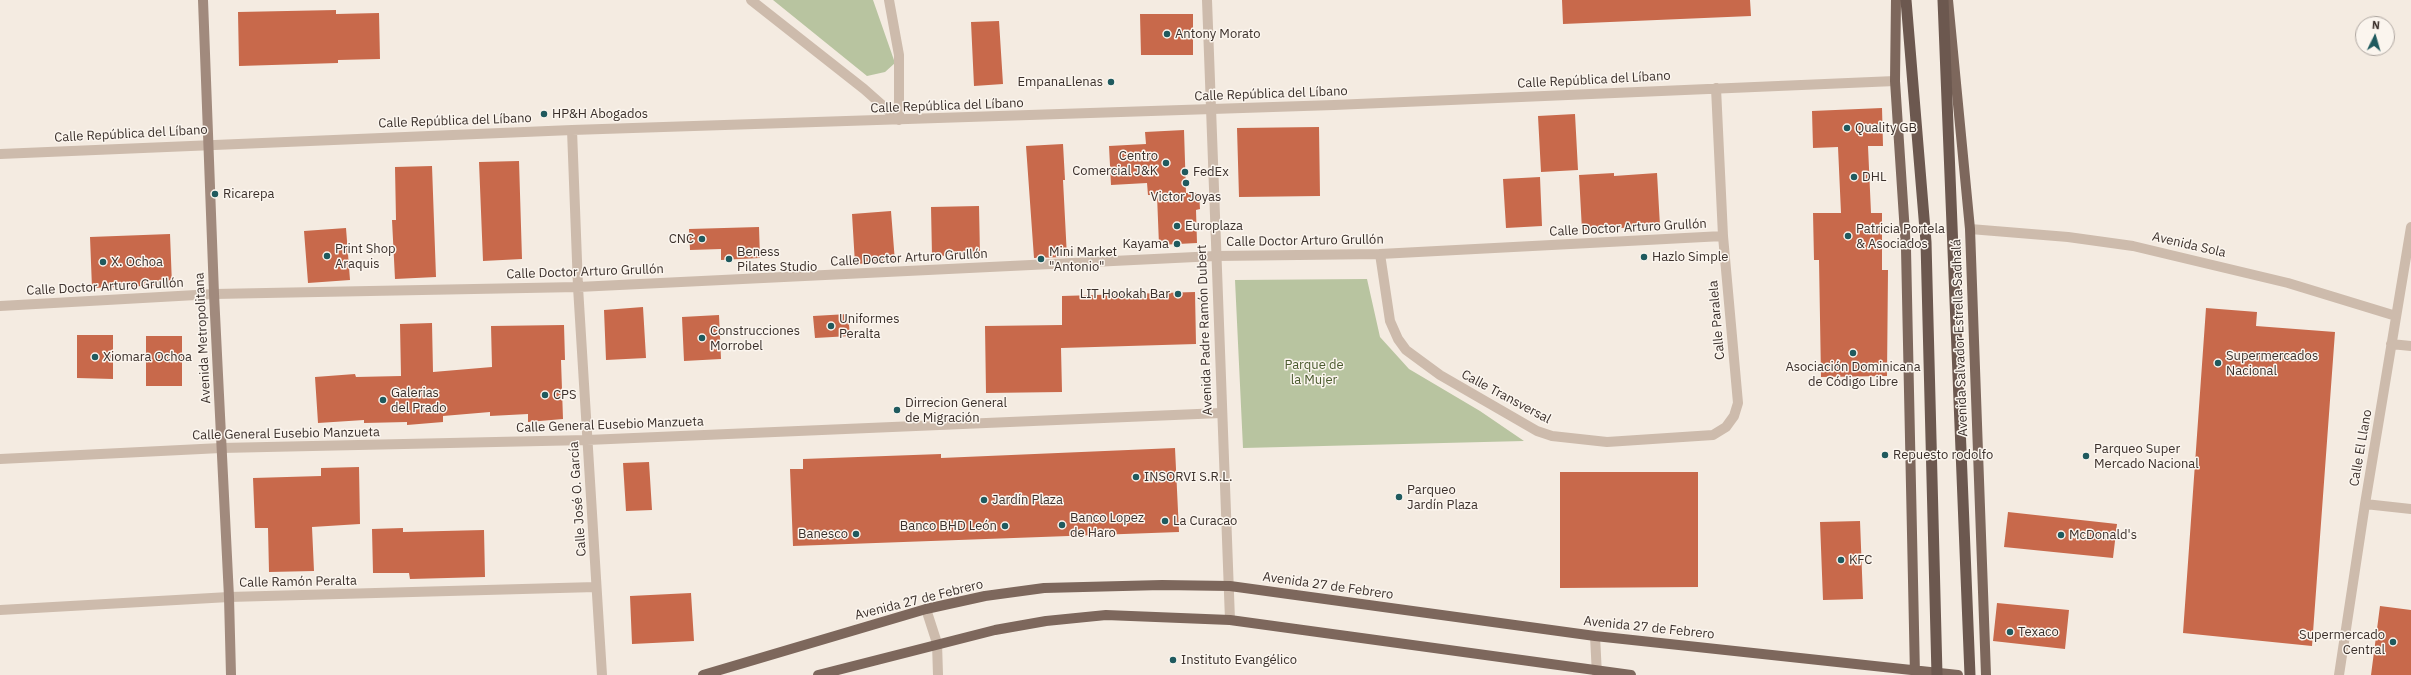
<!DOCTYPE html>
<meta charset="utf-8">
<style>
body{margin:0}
#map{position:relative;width:2411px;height:675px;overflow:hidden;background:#f4ebe1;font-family:"IBM Plex Sans",sans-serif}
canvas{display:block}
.north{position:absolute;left:2355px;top:16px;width:40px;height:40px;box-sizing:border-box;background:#fbf5ee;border:1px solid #aea6a0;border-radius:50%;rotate:5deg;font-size:11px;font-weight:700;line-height:16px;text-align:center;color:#3b302b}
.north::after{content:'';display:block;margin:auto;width:14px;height:18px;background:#1f5a5e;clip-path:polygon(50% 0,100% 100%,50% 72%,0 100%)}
</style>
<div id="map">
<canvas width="2411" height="675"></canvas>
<div class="north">N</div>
</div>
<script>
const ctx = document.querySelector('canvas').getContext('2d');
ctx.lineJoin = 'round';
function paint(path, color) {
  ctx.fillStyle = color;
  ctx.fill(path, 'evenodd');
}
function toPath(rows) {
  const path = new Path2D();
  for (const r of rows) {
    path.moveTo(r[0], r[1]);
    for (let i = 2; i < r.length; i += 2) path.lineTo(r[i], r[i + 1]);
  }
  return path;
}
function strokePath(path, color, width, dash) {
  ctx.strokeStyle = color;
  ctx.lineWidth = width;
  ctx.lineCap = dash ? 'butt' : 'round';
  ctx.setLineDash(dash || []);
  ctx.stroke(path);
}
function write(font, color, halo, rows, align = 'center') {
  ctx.font = font + ' "IBM Plex Sans",sans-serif';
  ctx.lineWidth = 3;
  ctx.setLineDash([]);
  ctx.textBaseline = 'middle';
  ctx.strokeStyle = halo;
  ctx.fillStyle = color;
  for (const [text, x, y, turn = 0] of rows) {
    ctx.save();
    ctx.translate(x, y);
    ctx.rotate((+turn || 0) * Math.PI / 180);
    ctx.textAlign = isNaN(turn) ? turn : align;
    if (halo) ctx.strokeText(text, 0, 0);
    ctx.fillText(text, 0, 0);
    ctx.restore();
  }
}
const green = toPath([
 [773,0,873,0,895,63,885,72,867,76],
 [1367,279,1380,337,1409,369,1480,411,1524,441,1243,448,1235,280]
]);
const building = toPath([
 [1562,0,1750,0,1751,16,1563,24],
 [336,10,336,14,379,13,380,59,338,60,338,63,239,66,238,12],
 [1140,14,1193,14,1193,55,1141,55],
 [999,21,1003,84,974,86,971,22],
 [1882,108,1883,146,1868,146,1871,213,1882,213,1882,270,1888,270,1887,376,1821,377,1819,260,1814,260,1813,213,1841,213,1838,147,1813,148,1812,111],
 [1575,114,1578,170,1541,172,1538,116],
 [1319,127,1320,196,1239,197,1237,128],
 [1184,130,1186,193,1199,193,1200,209,1196,210,1197,243,1159,245,1157,195,1148,195,1147,183,1111,185,1109,146,1146,144,1145,132],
 [1063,144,1065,180,1063,180,1067,257,1034,258,1026,146],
 [519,161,522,259,483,261,479,162],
 [432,166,436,277,395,279,392,220,396,220,395,167],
 [1614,173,1614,176,1657,173,1660,226,1582,230,1579,175],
 [1540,177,1542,226,1506,228,1503,179],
 [979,206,980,255,932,256,931,207],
 [891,211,895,262,855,264,852,214],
 [759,227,760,258,721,260,721,249,690,250,689,229],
 [346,228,350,280,308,283,304,231],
 [170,234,172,285,92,288,90,237],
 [1195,292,1196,344,1061,348,1062,392,986,393,985,326,1062,325,1062,296],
 [643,307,646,358,606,360,604,310],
 [2206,308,2257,312,2256,326,2335,332,2312,646,2183,633],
 [848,314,850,336,815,338,813,316],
 [719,315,721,359,684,361,682,317],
 [432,323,433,372,492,367,491,326,564,325,565,360,561,360,563,419,528,422,528,414,490,416,490,412,443,416,443,422,407,425,407,422,364,423,364,420,318,423,315,377,355,374,356,377,401,376,400,324],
 [77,335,113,335,113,379,77,378],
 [146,336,182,336,182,386,146,386],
 [1175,448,1179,532,793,546,790,469,803,469,803,459,941,454,941,458],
 [649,462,652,510,626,511,623,463],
 [359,467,360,524,312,527,314,571,269,572,268,528,255,528,253,478,321,476,321,468],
 [1560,472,1698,472,1698,587,1560,588],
 [2008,512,2117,524,2113,558,2004,547],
 [1860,521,1863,599,1823,600,1820,522],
 [403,528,403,532,484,530,485,577,410,579,409,573,373,573,372,529],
 [691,593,694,641,632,644,630,596],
 [1997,603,2069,610,2065,649,1993,641],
 [2380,606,2411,610,2411,675,2371,675]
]);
const minor = toPath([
 [751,0,864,89,899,120],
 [889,0,899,55,899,120],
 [572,130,578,287,602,675],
 [0,154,572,130,1334,105,1895,81],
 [1970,229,2068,237,2133,246,2288,283,2396,316],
 [1380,254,1390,321,1398,339,1406,350,1440,375,1537,431,1552,436,1607,442,1713,435,1726,427,1734,416,1738,403,1723,236,1716,88],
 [0,306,214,294,578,287,1216,256,1380,254,1723,236],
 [2391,344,2411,346],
 [0,459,221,448,587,440,1221,413],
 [2365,504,2411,509],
 [926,609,937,643,938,675],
 [0,610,229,597,596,587],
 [1595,636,1597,675],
 [2339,675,2365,504,2411,227]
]);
const tertiary = toPath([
 [1207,0,1230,620]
]);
const secondary = toPath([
 [203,0,214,294,229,597,231,675]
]);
const primary = toPath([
 [1896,0,1895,81,1906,249,1915,675],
 [1948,0,1970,229,1986,675],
 [703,675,926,609,985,596,1044,588,1162,585,1230,586,1595,636,1958,675],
 [818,675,995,630,1046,621,1106,615,1230,620,1631,675]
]);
const trunk = toPath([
 [1906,0,1926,242,1937,675],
 [1943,0,1970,675]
]);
const markers = [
 [1167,34,4,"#1f5a5e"],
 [1111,82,4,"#1f5a5e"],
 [544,114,4,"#1f5a5e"],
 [1847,128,4,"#1f5a5e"],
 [1166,163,4,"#1f5a5e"],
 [1185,172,4,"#1f5a5e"],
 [1854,177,4,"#1f5a5e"],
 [1186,183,4,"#1f5a5e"],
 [215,194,4,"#1f5a5e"],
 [1177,226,4,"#1f5a5e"],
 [1848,236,4,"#1f5a5e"],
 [702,239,4,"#1f5a5e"],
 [1177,244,4,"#1f5a5e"],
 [327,256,4,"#1f5a5e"],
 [1644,257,4,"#1f5a5e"],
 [729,259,4,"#1f5a5e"],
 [1041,259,4,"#1f5a5e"],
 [103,262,4,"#1f5a5e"],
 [1178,294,4,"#1f5a5e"],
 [831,326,4,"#1f5a5e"],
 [702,338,4,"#1f5a5e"],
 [1853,353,4,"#1f5a5e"],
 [95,357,4,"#1f5a5e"],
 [2218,363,4,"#1f5a5e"],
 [545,395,4,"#1f5a5e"],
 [383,400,4,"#1f5a5e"],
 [897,410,4,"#1f5a5e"],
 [1885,455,4,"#1f5a5e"],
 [2086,456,4,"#1f5a5e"],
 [1136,477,4,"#1f5a5e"],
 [1399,497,4,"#1f5a5e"],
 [984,500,4,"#1f5a5e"],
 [1165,521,4,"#1f5a5e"],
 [1062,525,4,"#1f5a5e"],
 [1005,526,4,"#1f5a5e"],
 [856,534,4,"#1f5a5e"],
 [2061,535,4,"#1f5a5e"],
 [1841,560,4,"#1f5a5e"],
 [2010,632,4,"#1f5a5e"],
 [2393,642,4,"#1f5a5e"],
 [1173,660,4,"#1f5a5e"]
];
const poiNames = [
 ["Antony Morato",1175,34],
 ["EmpanaLlenas",1103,82,"right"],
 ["HP&H Abogados",552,114],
 ["Quality GB",1855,128],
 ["Centro",1158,156,"right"],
 ["Comercial J&K",1158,171,"right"],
 ["FedEx",1193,172],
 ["DHL",1862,177],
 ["Ricarepa",223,194],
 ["Victor Joyas",1186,197,"center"],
 ["Europlaza",1185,226],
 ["Patricia Portela",1856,229],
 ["& Asociados",1856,244],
 ["CNC",694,239,"right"],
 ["Kayama",1169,244,"right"],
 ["Print Shop",335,249],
 ["Araquis",335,264],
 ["Beness",737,252],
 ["Pilates Studio",737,267],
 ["Mini Market",1049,252],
 ["\"Antonio\"",1049,267],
 ["Hazlo Simple",1652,257],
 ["X. Ochoa",111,262],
 ["LIT Hookah Bar",1170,294,"right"],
 ["Uniformes",839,319],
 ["Peralta",839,334],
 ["Construcciones",710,331],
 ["Morrobel",710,346],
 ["Supermercados",2226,356],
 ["Nacional",2226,371],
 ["Xiomara Ochoa",103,357],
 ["Asociación Dominicana",1853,367,"center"],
 ["de Código Libre",1853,382,"center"],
 ["Galerias",391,393],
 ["del Prado",391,408],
 ["CPS",553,395],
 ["Dirrecion General",905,403],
 ["de Migración",905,418],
 ["Parqueo Super",2094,449],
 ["Mercado Nacional",2094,464],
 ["Repuesto rodolfo",1893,455],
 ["INSORVI S.R.L.",1144,477],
 ["Parqueo",1407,490],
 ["Jardín Plaza",1407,505],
 ["Jardín Plaza",992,500],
 ["Banco Lopez",1070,518],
 ["de Haro",1070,533],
 ["La Curacao",1173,521],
 ["Banco BHD León",997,526,"right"],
 ["Banesco",848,534,"right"],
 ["McDonald's",2069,535],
 ["KFC",1849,560],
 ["Texaco",2018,632],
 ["Supermercado",2385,635,"right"],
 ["Central",2385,650,"right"],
 ["Instituto Evangélico",1181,660]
];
const streetNames = [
 ["Calle República del Líbano",1594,80,-3],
 ["Calle República del Líbano",1271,94,-2],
 ["Calle República del Líbano",947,106,-2],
 ["Calle República del Líbano",455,121,-2],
 ["Calle República del Líbano",131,134,-3],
 ["Calle Doctor Arturo Grullón",1628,228,-3],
 ["Calle Doctor Arturo Grullón",1305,241,-1],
 ["Avenida Sola",2189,245,13],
 ["Calle Doctor Arturo Grullón",909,258,-3],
 ["Calle Doctor Arturo Grullón",585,272,-2],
 ["Calle Doctor Arturo Grullón",105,287,-3],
 ["Calle Paralela",1717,320,-95],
 ["Avenida Padre Ramón Dubert",1205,330,-92],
 ["Avenida Metropolitana",203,338,-93],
 ["Avenida Salvador Estrella Sadhalá",1960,338,-92],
 ["Calle Transversal",1506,397,28],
 ["Calle General Eusebio Manzueta",610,425,-2],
 ["Calle General Eusebio Manzueta",286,434,-1],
 ["Calle El Llano",2361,448,-80],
 ["Calle José O. García",578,499,-94],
 ["Calle Ramón Peralta",298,582,-1],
 ["Avenida 27 de Febrero",1328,586,8],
 ["Avenida 27 de Febrero",919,600,-14],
 ["Avenida 27 de Febrero",1649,628,6]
];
const parkNames = [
 ["Parque de",1314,365],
 ["la Mujer",1314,380]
];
paint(green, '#b8c4a0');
paint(building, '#c8694b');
strokePath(minor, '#cdbbac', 10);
strokePath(tertiary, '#cdbbac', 10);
strokePath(secondary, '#a18a7d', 10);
strokePath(primary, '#7d675c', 10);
strokePath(trunk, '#6c584f', 11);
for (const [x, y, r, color] of markers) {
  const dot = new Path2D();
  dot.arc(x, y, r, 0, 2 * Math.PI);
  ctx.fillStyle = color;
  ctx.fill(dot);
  strokePath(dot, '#fbf5ee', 1.5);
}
write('13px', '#3b302b', '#fbf5ee', poiNames, 'left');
write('13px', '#3b302b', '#fbf5ee', streetNames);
write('13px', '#4a5a2e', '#fbf5ee', parkNames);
</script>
